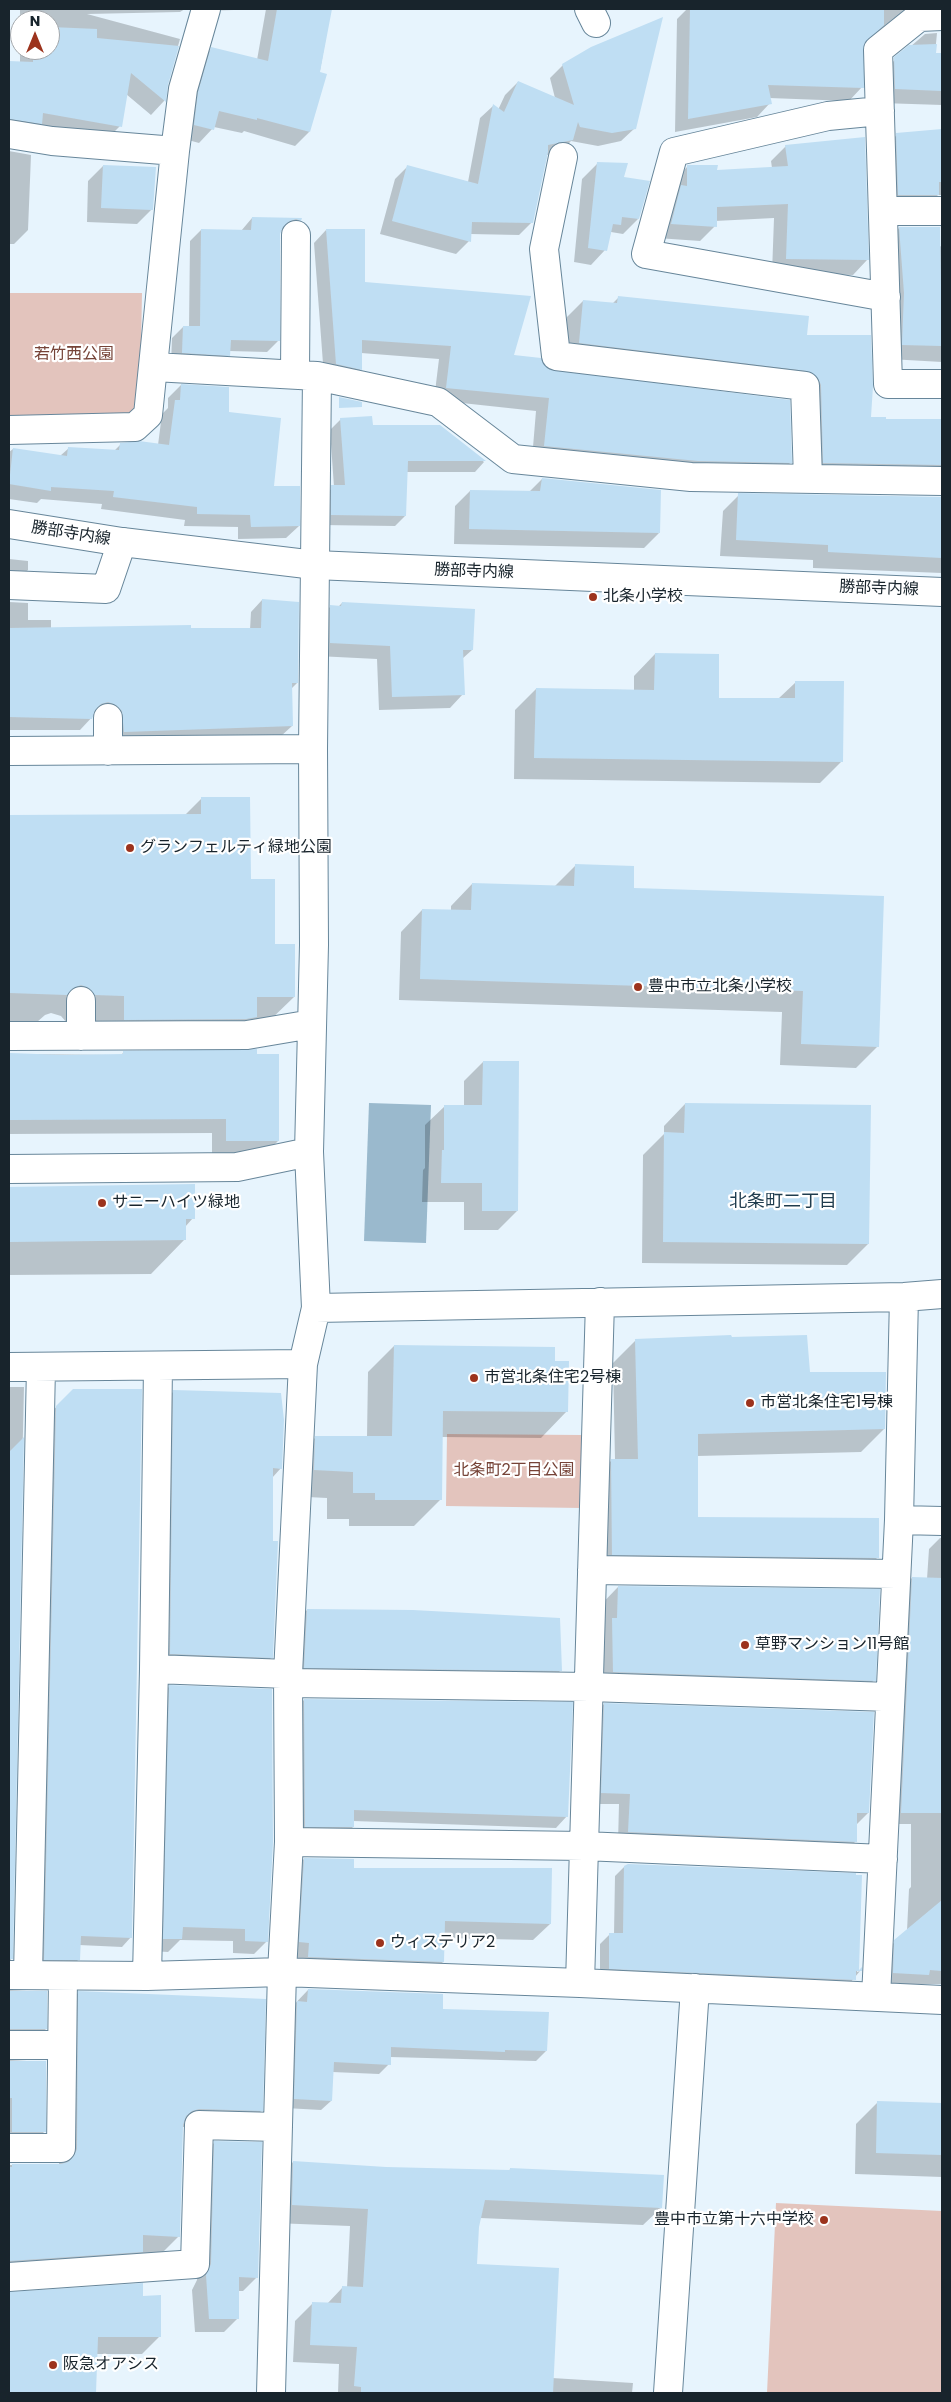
<!DOCTYPE html>
<meta charset="utf-8">
<style>
body{margin:0}
#map{position:relative;width:951px;height:2402px;overflow:hidden;background:#e7f4fd;font-family:Poppins,sans-serif}
canvas{display:block}
.frame{position:absolute;inset:0;border:10px solid #18242c;pointer-events:none}
.north{position:absolute;left:10px;top:10px;width:50px;height:50px;box-sizing:border-box;background:#fff;border:1px solid #a3a7ab;border-radius:50%;rotate:0deg;font-size:14px;font-weight:700;line-height:20px;text-align:center;color:#18242c}
.north::after{content:'';display:block;margin:auto;width:18px;height:22px;background:#9c331d;clip-path:polygon(50% 0,100% 100%,50% 72%,0 100%)}
</style>
<div id="map">
<canvas width="951" height="2402"></canvas>
<div class="frame"></div>
<div class="north">N</div>
</div>
<script>
const ctx = document.querySelector('canvas').getContext('2d');
ctx.lineJoin = 'round';
function paint(path, color) {
  ctx.fillStyle = color;
  ctx.fill(path, 'evenodd');
}
function toPath(rows) {
  const path = new Path2D();
  for (const r of rows) {
    path.moveTo(r[0], r[1]);
    for (let i = 2; i < r.length; i += 2) path.lineTo(r[i], r[i + 1]);
  }
  return path;
}
function strokePath(path, color, width, dash) {
  ctx.strokeStyle = color;
  ctx.lineWidth = width;
  ctx.lineCap = dash ? 'butt' : 'round';
  ctx.setLineDash(dash || []);
  ctx.stroke(path);
}
function write(font, color, halo, rows, align = 'center') {
  ctx.font = font + ' Poppins,"Noto Sans JP",sans-serif';
  ctx.lineWidth = 4.5;
  ctx.setLineDash([]);
  ctx.textBaseline = 'middle';
  ctx.strokeStyle = halo;
  ctx.fillStyle = color;
  for (const [text, x, y, turn = 0] of rows) {
    ctx.save();
    ctx.translate(x, y);
    ctx.rotate((+turn || 0) * Math.PI / 180);
    ctx.textAlign = isNaN(turn) ? turn : align;
    if (halo) ctx.strokeText(text, 0, 0);
    ctx.fillText(text, 0, 0);
    ctx.restore();
  }
}
const green = toPath([
 [9,293,142,293,140,401,127,416,9,420],
 [447,1434,582,1435,581,1508,446,1506],
 [776,2203,942,2211,942,2393,767,2393]
]);
const water = toPath([
 [369,1103,431,1105,426,1243,364,1241]
]);
const shadow = toPath([
 [20,9,185,9,180,12,87,14,180,39,167,85,164,101,151,115,126,94,120,126,106,140,9,134,9,62,20,63],
 [20,20,50,20,50,50,20,50],
 [198,9,331,9,309,132,295,146,244,131,242,133,214,127,199,143,181,138,198,62,212,48,257,60,266,9,202,11],
 [687,9,931,9,895,18,865,42,861,50,862,87,849,101,769,98,770,103,757,117,675,132,677,19],
 [937,33,935,54,942,54,942,105,881,103,880,73,925,34],
 [563,65,635,128,621,141,598,146,571,141,559,153,547,155,532,222,519,235,470,234,469,241,456,254,380,234,395,179,408,166,468,182,480,118,493,106,498,110,505,95,518,82,555,98,550,78],
 [942,130,942,195,938,195,924,209,884,209,882,149,897,135],
 [864,138,867,260,853,275,772,273,774,218,715,221,715,226,700,241,657,238,673,181,688,166,716,172,772,168,771,161,786,146],
 [9,151,31,155,28,230,14,244,9,244],
 [597,164,623,178,638,219,623,234,611,232,605,250,591,265,574,262,582,179],
 [103,166,152,209,137,224,87,222,88,181],
 [252,218,300,219,289,231,280,231,279,234,278,341,267,352,229,351,229,355,218,366,171,364,172,338,183,327,189,327,190,241,201,230,241,231],
 [899,228,942,247,942,362,889,359,885,242],
 [326,230,364,283,547,371,791,462,778,475,532,459,536,411,434,400,439,359,361,353,361,369,348,382,324,377,314,243],
 [619,297,805,336,870,418,884,420,942,420,942,573,813,568,813,560,720,556,723,511,739,495,942,498,940,490,808,479,798,389,563,359,567,317,583,301,612,304],
 [181,385,228,414,299,526,286,538,238,539,238,527,184,526,185,520,101,509,102,504,41,499,37,503,9,499,9,452,13,449,60,456,69,448,114,451,121,444,158,445,162,414,168,408,168,398],
 [341,419,371,426,440,426,484,462,475,472,406,472,405,516,395,526,321,525,321,497,334,487,330,430],
 [542,479,659,533,644,548,454,544,455,506,470,491,529,492],
 [9,559,28,561,28,570,16,581,9,581],
 [262,600,297,683,291,689,292,726,280,737,112,743,104,716,95,714,80,730,9,730,9,602,28,603,28,620,51,620,51,628,250,630,251,612],
 [342,603,472,650,462,659,463,694,450,708,379,710,377,659,317,656,317,620,331,606,338,607],
 [655,654,717,699,778,699,796,682,842,761,820,783,514,779,515,710,536,689,634,690,634,676],
 [201,799,249,880,294,997,265,1025,67,1023,61,1016,51,1013,45,1015,37,1022,17,1022,9,1031,9,816,185,815],
 [576,865,632,889,882,897,878,1046,856,1068,780,1065,782,1012,399,1000,401,932,422,910,451,911,451,906,472,884,554,887],
 [124,1052,278,1141,263,1156,212,1156,212,1133,9,1134,9,1054,121,1055],
 [483,1062,517,1211,498,1230,464,1230,464,1202,422,1202,423,1170,425,1168,425,1125,445,1106,464,1106,464,1081],
 [685,1104,868,1244,847,1265,642,1263,643,1155,664,1134,664,1126],
 [193,1186,193,1218,185,1227,185,1239,151,1274,9,1275,9,1188],
 [636,1340,884,1429,861,1452,697,1456,697,1518,877,1558,854,1581,589,1577,588,1484,612,1460,615,1460,613,1363],
 [394,1346,554,1362,567,1411,541,1438,441,1437,441,1499,414,1526,349,1526,349,1519,327,1519,327,1498,288,1496,289,1464,316,1437,367,1437,368,1372],
 [9,1387,24,1387,11,1959,9,1962],
 [74,1390,131,1937,122,1947,79,1945,79,1959,69,1969,35,1968,47,1416],
 [174,1391,281,1468,272,1478,272,1657,263,1666,161,1663,165,1400],
 [940,1538,942,1538,942,1984,919,1984,917,1986,882,1984,884,1952,907,1931,909,1889,911,1887,911,1824,890,1824,901,1589,912,1578,927,1579,929,1549],
 [618,1587,874,1680,848,1707,587,1698,592,1614],
 [307,1610,560,1671,548,1683,292,1680,295,1623],
 [170,1686,267,1941,254,1954,233,1953,233,1941,180,1940,168,1952,151,1951,157,1699],
 [304,1700,567,1816,556,1828,353,1821,353,1827,342,1838,294,1837,293,1711],
 [604,1704,868,1813,857,1824,855,1842,844,1853,618,1843,619,1804,591,1804,593,1716],
 [304,1859,353,1869,550,1924,533,1940,443,1938,443,1962,426,1979,292,1959,287,1876],
 [625,1866,860,1877,857,1972,860,1971,845,1989,600,1978,600,1944,610,1934,614,1934,615,1876],
 [9,1990,46,1992,46,2029,28,2047,9,2047],
 [308,1990,441,2011,546,2051,536,2061,390,2057,389,2064,379,2074,332,2072,331,2101,321,2110,285,2108,287,2012],
 [79,1992,262,2110,244,2128,182,2127,179,2236,161,2254,141,2253,124,2269,9,2277,9,2165,59,2165,61,2010],
 [9,2060,45,2062,44,2132,27,2150,9,2150],
 [878,2102,942,2104,942,2177,855,2174,856,2124],
 [215,2142,257,2277,243,2291,238,2291,238,2318,224,2332,195,2332,192,2290,197,2280,201,2156],
 [293,2162,386,2168,509,2171,510,2169,661,2208,643,2225,480,2218,478,2227,476,2265,552,2378,633,2383,632,2393,338,2393,339,2364,293,2362,295,2321,313,2303,327,2304,343,2287,347,2288,350,2226,274,2223,275,2180],
 [9,2294,142,2297,160,2336,142,2354,96,2354,95,2393,9,2393]
]);
const building = toPath([
 [277,9,332,9,320,72,327,74,310,132,257,118,257,120,219,111,214,130,194,125,198,92,211,47,268,61],
 [690,9,884,9,884,25,864,44,864,88,768,85,772,104,688,119],
 [663,17,636,129,612,133,580,127,578,122,573,140,548,145,548,152,533,223,472,222,471,242,392,221,407,165,478,184,493,104,504,112,518,81,574,105,562,64,591,47],
 [50,27,97,29,97,38,179,46,168,85,166,102,131,73,122,127,43,113,42,124,9,119,9,61,33,62,33,50,50,50],
 [937,44,936,53,942,53,942,91,895,89,894,57,909,45],
 [942,129,942,182,939,182,939,195,898,195,896,133],
 [865,137,869,260,786,259,788,204,717,207,717,227,671,224,681,185,687,186,687,165,718,165,717,170,788,166,785,145],
 [597,162,628,163,624,177,650,181,639,219,622,217,621,225,613,224,607,251,588,248],
 [103,165,156,167,153,210,101,208],
 [252,217,302,218,301,221,296,219,288,222,283,227,280,234,280,341,231,340,230,356,182,353,183,326,200,326,201,229,251,230],
 [899,227,940,227,942,346,902,345,904,293],
 [326,229,365,229,365,282,531,296,514,355,541,358,548,369,790,400,792,463,698,461,544,446,549,398,446,388,451,346,362,340,362,370,336,364],
 [618,296,809,316,807,335,871,335,873,386,871,417,886,417,886,419,942,419,942,465,823,463,821,385,818,378,807,371,579,343,583,300,617,303],
 [181,384,229,387,229,412,281,418,274,486,300,486,300,526,251,527,250,515,197,514,197,507,113,497,114,491,51,487,51,491,9,484,13,448,67,456,68,447,119,450,120,443,139,441,169,445,175,400,180,400],
 [339,397,362,402,362,407,339,408],
 [372,416,373,425,440,425,486,461,408,461,406,516,331,515,331,485,345,485,340,418],
 [542,478,661,490,660,533,469,529,470,490,540,491],
 [738,493,942,497,942,558,828,552,828,545,736,540],
 [262,599,299,602,298,683,292,683,293,726,124,732,122,711,116,705,108,702,101,704,95,710,92,719,9,717,9,628,191,625,191,628,261,628],
 [342,602,475,609,473,650,463,650,465,695,392,697,390,646,330,643,330,605,341,606],
 [655,653,719,654,719,698,795,698,795,681,844,681,843,762,534,758,536,688,654,690],
 [201,797,250,797,251,879,275,879,275,944,295,944,295,997,257,997,257,1017,246,1019,124,1020,124,996,95,995,89,988,81,985,73,988,67,995,10,993,9,815,201,814],
 [575,864,634,866,634,888,884,896,879,1047,801,1044,803,991,420,979,422,909,471,910,472,883,574,886],
 [257,1049,257,1054,279,1054,279,1141,226,1141,226,1119,9,1120,10,1053,63,1055,123,1054,123,1051],
 [483,1061,519,1061,518,1211,482,1211,482,1183,441,1183,442,1150,444,1150,444,1105,482,1105],
 [685,1103,871,1105,869,1244,663,1242,664,1132,684,1133],
 [195,1184,195,1219,186,1219,186,1240,9,1242,9,1187],
 [731,1335,732,1337,807,1335,810,1372,886,1372,885,1429,698,1434,698,1517,879,1518,879,1558,612,1555,611,1459,638,1459,635,1339],
 [394,1345,555,1347,555,1361,569,1361,568,1412,443,1411,442,1500,375,1500,375,1493,353,1493,353,1472,314,1470,315,1436,392,1436],
 [73,1389,142,1389,132,1938,81,1936,80,1960,44,1960,56,1406],
 [173,1390,281,1393,284,1420,282,1469,273,1468,273,1541,278,1541,273,1658,170,1654],
 [24,1437,13,1959,9,1959,9,1452],
 [912,1577,942,1578,942,1813,901,1813],
 [618,1586,880,1589,876,1681,613,1672,612,1618,617,1618],
 [307,1609,413,1610,560,1618,562,1671,304,1668],
 [169,1685,272,1689,273,1842,268,1942,245,1941,245,1929,183,1927,182,1939,163,1939],
 [304,1699,573,1702,568,1817,354,1810,354,1827,305,1827],
 [604,1703,874,1712,869,1813,857,1813,857,1842,628,1832,630,1794,601,1793],
 [304,1858,354,1859,354,1868,552,1868,551,1924,445,1921,444,1962,308,1957,309,1943,299,1942],
 [628,1864,856,1873,856,1875,862,1875,859,1970,862,1967,862,1971,856,1971,856,1980,609,1969,609,1933,623,1933,624,1866],
 [942,1900,942,1971,930,1970,929,1975,893,1973,894,1940],
 [308,1989,443,1994,443,2009,549,2012,547,2051,505,2050,505,2052,391,2047,391,2065,334,2062,332,2101,294,2099,297,2001,307,2002],
 [9,1991,47,1991,47,2029,9,2029],
 [78,1991,266,1999,263,2111,199,2109,192,2111,186,2116,183,2125,180,2237,143,2235,143,2252,9,2261,9,2167,12,2167,12,2164,61,2164,68,2162,74,2156,77,2149],
 [9,2061,46,2061,46,2132,12,2132,12,2098,9,2098],
 [877,2101,942,2103,942,2155,876,2153],
 [214,2141,262,2142,258,2278,239,2277,239,2319,209,2319,206,2275,211,2264],
 [293,2161,386,2167,510,2170,510,2168,664,2175,662,2208,485,2200,479,2227,477,2264,559,2268,553,2393,361,2393,361,2387,354,2386,357,2347,310,2345,312,2302,341,2303,342,2286,363,2287,368,2209,292,2205],
 [143,2283,143,2296,161,2295,161,2337,98,2337,96,2393,9,2393,9,2292]
]);
const minor = toPath([
 [589,9,596,23],
 [942,16,919,17,878,50,888,384,942,384],
 [880,111,828,116,674,152,646,254,886,297],
 [9,134,52,141,175,151],
 [563,157,544,249,556,356,805,386,808,479],
 [883,211,942,211],
 [154,367,317,376,438,402,513,459,691,477,942,481],
 [295,374,296,235],
 [9,430,135,427,148,415,175,151,183,89,206,9],
 [9,585,106,589,122,542],
 [108,718,108,751],
 [9,751,313,749],
 [81,1001,81,1036],
 [9,1036,247,1035,312,1024],
 [9,1169,237,1167,309,1152],
 [316,1308,904,1297,942,1294],
 [9,1367,303,1364],
 [899,1520,942,1521],
 [592,1570,896,1574],
 [154,1669,288,1674],
 [288,1683,589,1687,890,1697],
 [289,1842,584,1846,883,1859],
 [9,1975,147,1976,282,1972,580,1983,942,2000],
 [28,1975,41,1367],
 [147,1976,154,1669,158,1366],
 [580,1983,600,1302],
 [876,1997,899,1520,904,1297],
 [9,2045,62,2045],
 [9,2148,61,2148,63,1977],
 [9,2277,195,2264,199,2125,278,2127],
 [271,2393,282,1972,289,1842,288,1674,303,1364,316,1308,309,1152,314,945,313,749,317,376],
 [668,2393,695,1988]
]);
const tertiary = toPath([
 [9,524,122,542,315,565,942,592]
]);
const markers = [
 [593,597,5,"#9c331d"],
 [130,848,5,"#9c331d"],
 [638,987,5,"#9c331d"],
 [102,1203,5,"#9c331d"],
 [474,1378,5,"#9c331d"],
 [750,1403,5,"#9c331d"],
 [745,1645,5,"#9c331d"],
 [380,1943,5,"#9c331d"],
 [824,2220,5,"#9c331d"],
 [53,2365,5,"#9c331d"]
];
const parkNames = [
 ["若竹西公園",74,355],
 ["北条町2丁目公園",514,1471]
];
const streetNames = [
 ["勝部寺内線",71,534,9],
 ["勝部寺内線",474,572,2],
 ["勝部寺内線",879,589,2]
];
const poiNames = [
 ["北条小学校",603,597],
 ["グランフェルティ緑地公園",140,848],
 ["豊中市立北条小学校",648,987],
 ["サニーハイツ緑地",112,1203],
 ["市営北条住宅2号棟",484,1378],
 ["市営北条住宅1号棟",760,1403],
 ["草野マンション11号館",755,1645],
 ["ウィステリア2",390,1943],
 ["豊中市立第十六中学校",814,2220,"right"],
 ["阪急オアシス",63,2365]
];
const neighbourhoodNames = [
 ["北条町二丁目",783,1202]
];
paint(green, '#e3c4bd');
paint(water, '#9ab9cd');
paint(shadow, '#0003');
paint(building, '#bfdef3');
strokePath(minor, '#67869a', 30);
strokePath(tertiary, '#67869a', 30);
strokePath(minor, '#fff', 28);
strokePath(tertiary, '#fff', 28);
for (const [x, y, r, color] of markers) {
  const dot = new Path2D();
  dot.arc(x, y, r, 0, 2 * Math.PI);
  ctx.fillStyle = color;
  ctx.fill(dot);
  strokePath(dot, '#fff', 2);
}
write('16px', '#764337', '#fff', parkNames);
write('16px', '#18242c', '#fff', streetNames);
write('16px', '#18242c', '#fff', poiNames, 'left');
write('18px', '#1f3c4e', '#fff', neighbourhoodNames);
</script>
